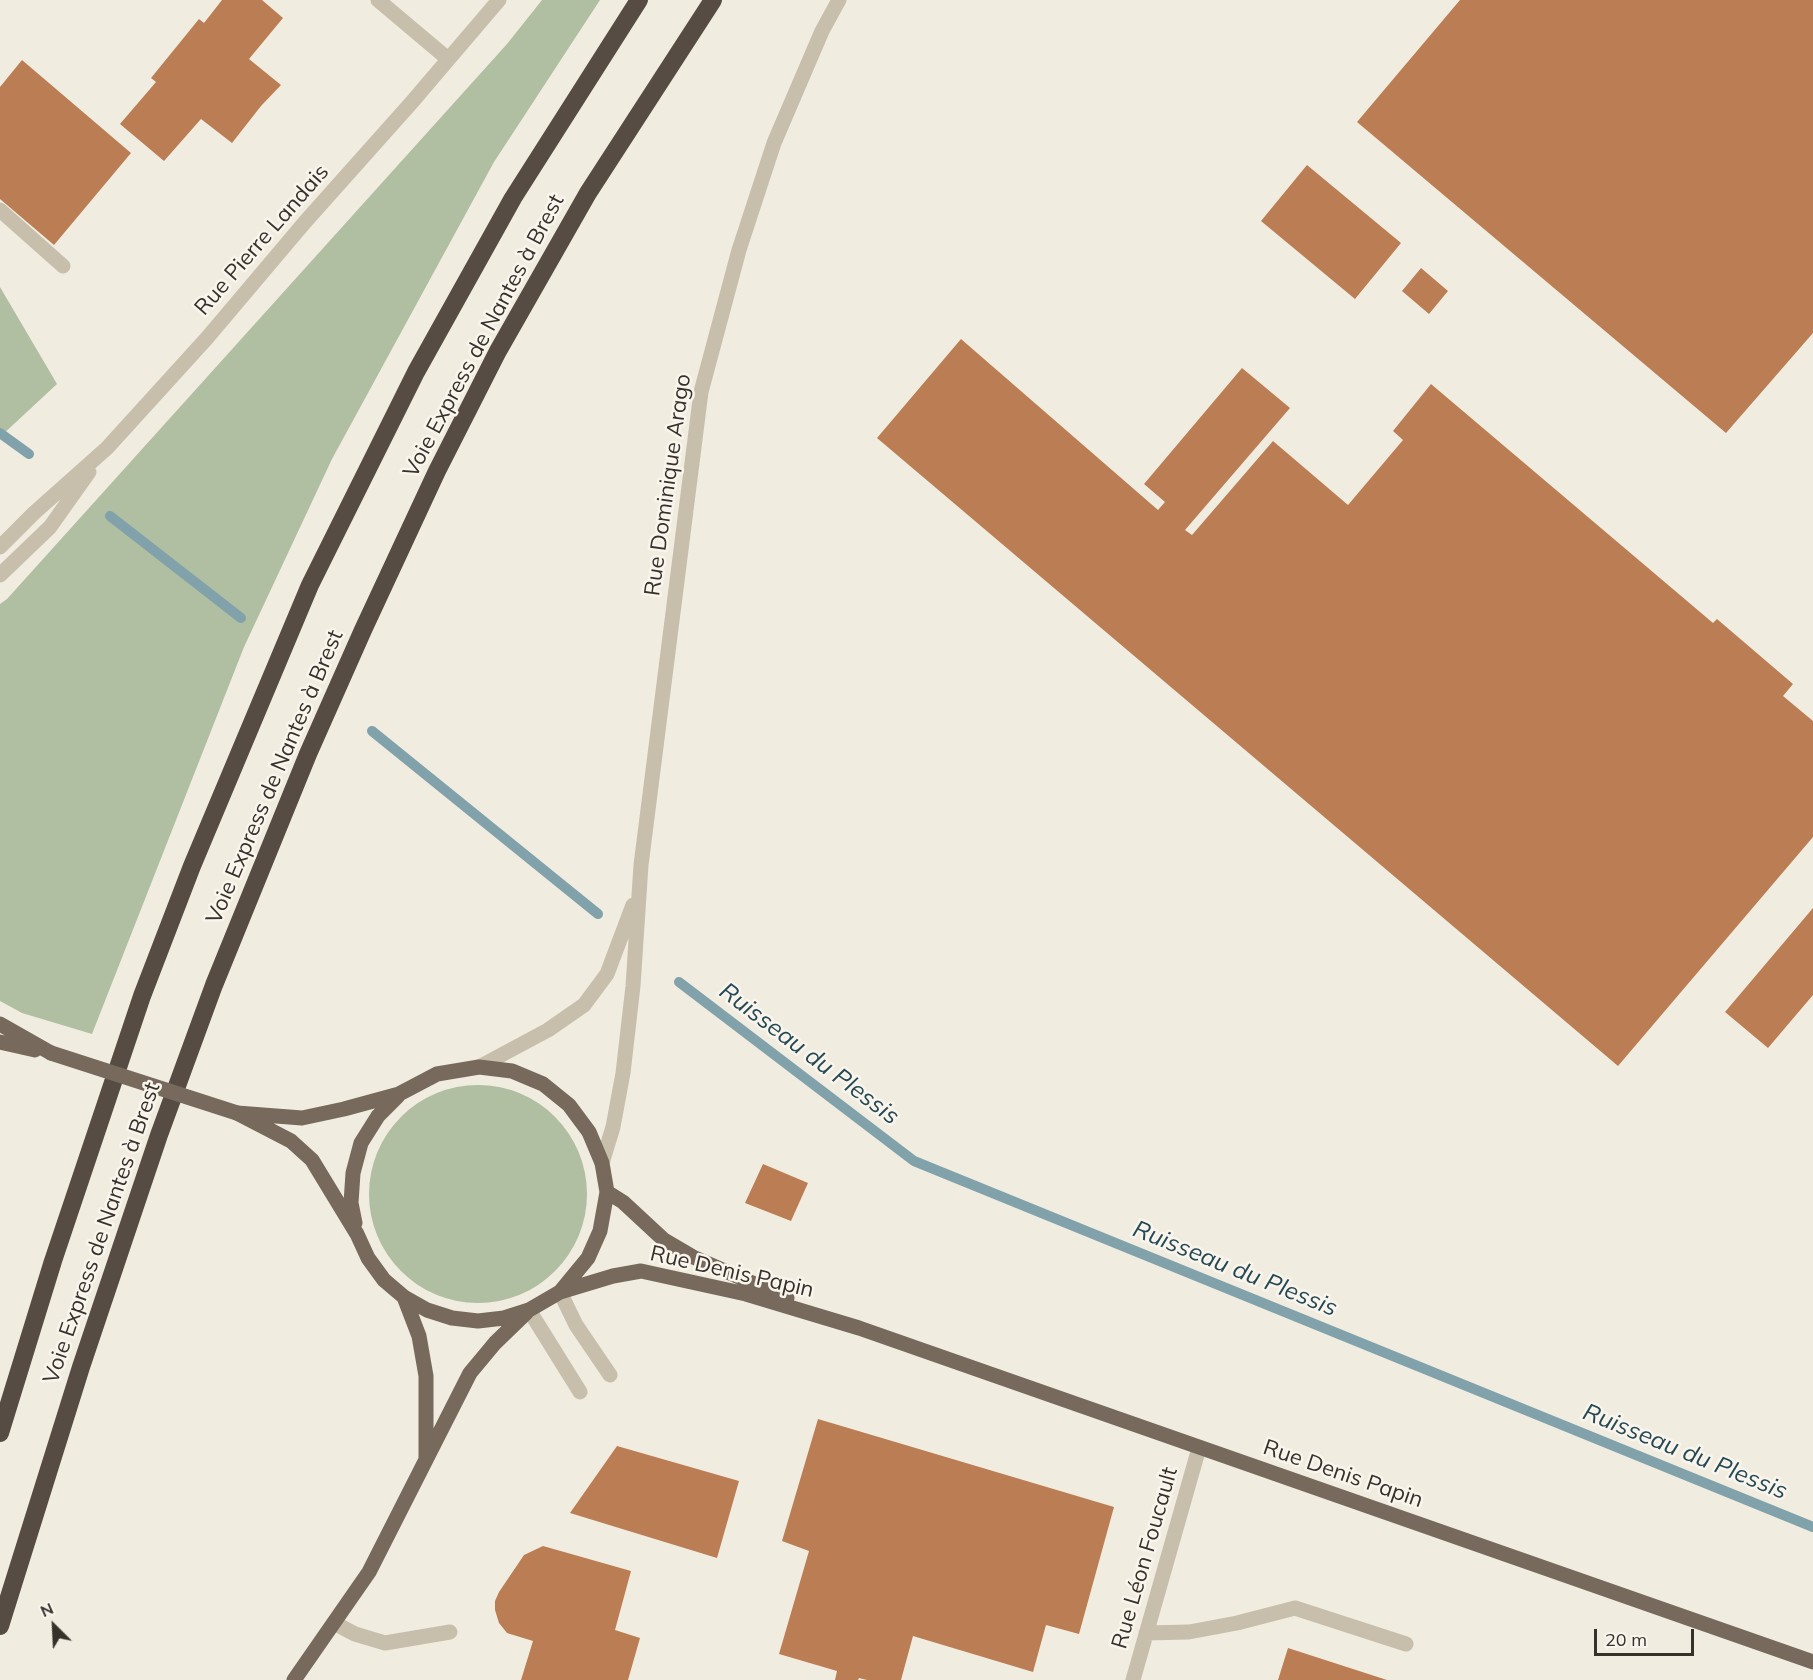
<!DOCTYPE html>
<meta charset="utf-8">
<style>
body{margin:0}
#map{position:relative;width:1813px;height:1680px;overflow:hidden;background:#f1ece0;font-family:Mulish,sans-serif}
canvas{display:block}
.north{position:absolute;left:24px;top:1596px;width:60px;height:60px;-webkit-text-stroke:4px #f9f5ec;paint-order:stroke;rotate:336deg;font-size:16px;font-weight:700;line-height:24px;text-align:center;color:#37312b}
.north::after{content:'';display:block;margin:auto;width:21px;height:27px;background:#37312b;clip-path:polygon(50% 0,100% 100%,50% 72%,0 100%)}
.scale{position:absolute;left:1594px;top:1629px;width:100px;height:27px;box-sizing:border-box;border:3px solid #37312b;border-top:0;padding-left:8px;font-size:18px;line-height:21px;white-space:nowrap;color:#37312b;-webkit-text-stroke:4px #f9f5ec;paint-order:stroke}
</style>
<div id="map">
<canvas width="1813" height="1680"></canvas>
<div class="north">N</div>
<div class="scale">20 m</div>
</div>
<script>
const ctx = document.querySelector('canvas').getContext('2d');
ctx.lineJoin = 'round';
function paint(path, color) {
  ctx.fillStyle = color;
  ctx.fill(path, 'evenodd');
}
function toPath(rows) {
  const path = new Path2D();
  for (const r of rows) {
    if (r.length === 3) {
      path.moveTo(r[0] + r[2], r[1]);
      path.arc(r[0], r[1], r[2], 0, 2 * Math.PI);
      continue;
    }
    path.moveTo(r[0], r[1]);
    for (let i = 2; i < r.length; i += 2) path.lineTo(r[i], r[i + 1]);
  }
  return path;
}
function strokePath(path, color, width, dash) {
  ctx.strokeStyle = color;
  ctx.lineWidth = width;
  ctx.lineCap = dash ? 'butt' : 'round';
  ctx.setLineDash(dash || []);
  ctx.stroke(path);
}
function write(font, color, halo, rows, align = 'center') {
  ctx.font = font + ' Mulish,sans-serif';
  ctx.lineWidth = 5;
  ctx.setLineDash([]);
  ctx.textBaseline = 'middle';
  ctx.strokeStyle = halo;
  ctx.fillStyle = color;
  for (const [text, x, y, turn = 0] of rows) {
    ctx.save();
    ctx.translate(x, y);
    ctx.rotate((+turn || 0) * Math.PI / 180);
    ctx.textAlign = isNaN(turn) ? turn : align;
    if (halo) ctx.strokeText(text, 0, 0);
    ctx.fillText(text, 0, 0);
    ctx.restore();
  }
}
const green = toPath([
 [542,0,600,0,494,162,332,459,244,647,92,1034,22,1013,0,1001,0,604,7,599,507,44],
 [0,287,57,384,0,437],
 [478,1194,109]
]);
const stream = toPath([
 [0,433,29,454],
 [110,516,241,618],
 [372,731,598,914],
 [679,982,914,1161,1813,1527]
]);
const building = toPath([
 [222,0,262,0,283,18,249,59,281,85,261,106,232,143,201,119,164,161,120,124,156,82,151,78,199,19,204,23],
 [1460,0,1813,0,1813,333,1726,433,1357,122],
 [22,60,131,153,54,245,0,199,0,87],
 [1307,165,1401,243,1355,299,1261,221],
 [1421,268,1448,291,1429,314,1402,291],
 [961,339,1158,510,1165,502,1144,484,1242,368,1290,408,1185,530,1192,535,1273,441,1348,505,1403,440,1393,431,1431,384,1713,623,1717,619,1793,684,1783,696,1813,721,1813,837,1618,1066,877,438],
 [1813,908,1813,995,1768,1048,1725,1012],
 [763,1164,808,1183,791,1221,745,1203],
 [818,1419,1114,1507,1079,1634,1046,1625,1033,1672,913,1636,901,1680,867,1680,859,1678,858,1680,835,1680,837,1671,779,1654,809,1551,782,1541],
 [617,1446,739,1481,717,1558,570,1513],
 [543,1546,631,1571,615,1630,640,1638,628,1680,521,1680,533,1641,507,1633,499,1623,495,1610,495,1601,499,1592,524,1555],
 [1288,1648,1387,1680,1278,1680]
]);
const minor = toPath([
 [378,0,448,59],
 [0,210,63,266],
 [0,547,34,513,107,448,207,338,305,222,412,102,499,0],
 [0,575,50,527,89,472],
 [479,1067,548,1030,584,1005,607,974,633,905],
 [602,1163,613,1127,623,1073,633,986,641,865,701,392,739,250,774,143,822,31,839,0],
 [560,1292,576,1325,610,1375],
 [529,1310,580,1392],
 [334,1623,355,1634,385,1643,450,1632],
 [1146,1633,1189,1632,1237,1623,1295,1608,1406,1644],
 [1133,1680,1199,1448]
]);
const major = toPath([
 [0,1024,51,1053],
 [0,1042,35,1050],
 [479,1067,512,1071,543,1084,569,1105,589,1132,602,1163,607,1192,600,1231,588,1258,560,1292,529,1310,504,1318,478,1321,452,1318,427,1310,404,1297,384,1280,368,1258,357,1234,312,1160,291,1141,237,1113,302,1118,344,1109,399,1094,437,1074,479,1067],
 [607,1192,623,1202,664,1240,693,1257,787,1298],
 [355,1223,351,1203,353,1173,361,1143,378,1116,398,1096],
 [560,1292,613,1276,641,1271,746,1294,859,1328,1813,1662],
 [404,1297,419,1336,426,1376,426,1458],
 [294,1680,369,1572,470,1373,495,1343,527,1312]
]);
const highway = toPath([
 [0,1433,53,1261,142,996,192,866,310,585,416,372,513,198,639,0],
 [0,1626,81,1367,159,1135,214,985,308,754,363,630,437,471,498,351,588,193,713,0]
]);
const majorBridge = toPath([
 [51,1053,237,1113]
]);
const streetNames = [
 ["Rue Pierre Landais",262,240,-49],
 ["Voie Express de Nantes à Brest",484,336,-62],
 ["Rue Dominique Arago",668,485,-82],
 ["Voie Express de Nantes à Brest",275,777,-67],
 ["Voie Express de Nantes à Brest",102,1233,-71],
 ["Rue Denis Papin",732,1272,13],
 ["Rue Denis Papin",1343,1474,19],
 ["Rue Léon Foucault",1145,1558,-74]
];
const waterNames = [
 ["Ruisseau du Plessis",809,1054,37],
 ["Ruisseau du Plessis",1235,1269,22],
 ["Ruisseau du Plessis",1685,1452,22]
];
paint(green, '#b0bfa1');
strokePath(stream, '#81a2ab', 10);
paint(building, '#bb7e54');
strokePath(minor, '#c8beac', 15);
strokePath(major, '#776a5d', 15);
strokePath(highway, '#574c43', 18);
strokePath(majorBridge, '#776a5d', 15);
write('22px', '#37312b', '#f9f5ec', streetNames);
write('italic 24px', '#244955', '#f9f5ec', waterNames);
</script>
